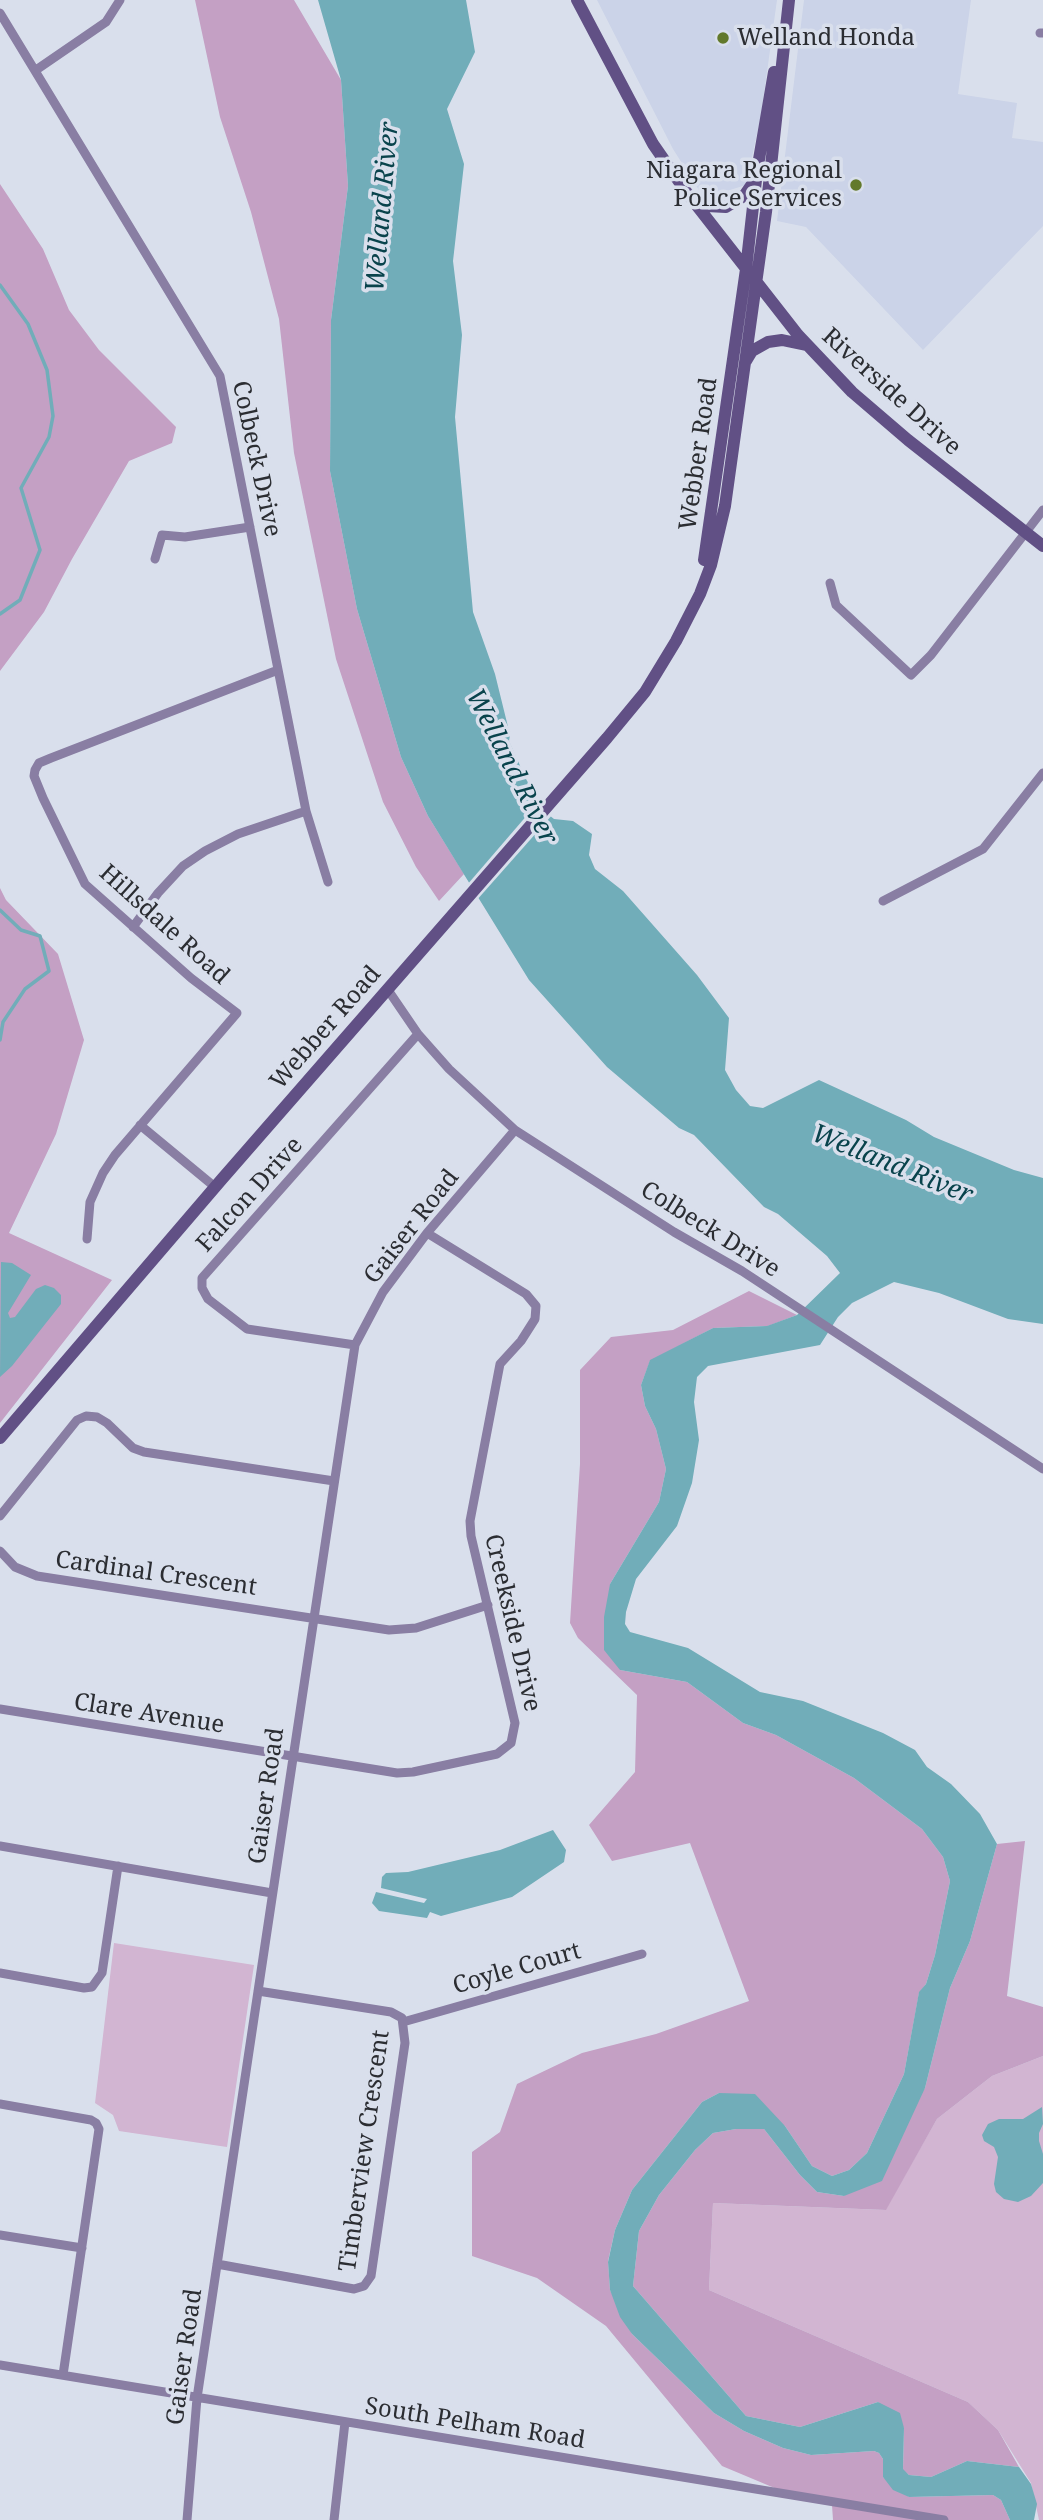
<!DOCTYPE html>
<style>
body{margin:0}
canvas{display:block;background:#d9dfec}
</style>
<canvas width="1043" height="2520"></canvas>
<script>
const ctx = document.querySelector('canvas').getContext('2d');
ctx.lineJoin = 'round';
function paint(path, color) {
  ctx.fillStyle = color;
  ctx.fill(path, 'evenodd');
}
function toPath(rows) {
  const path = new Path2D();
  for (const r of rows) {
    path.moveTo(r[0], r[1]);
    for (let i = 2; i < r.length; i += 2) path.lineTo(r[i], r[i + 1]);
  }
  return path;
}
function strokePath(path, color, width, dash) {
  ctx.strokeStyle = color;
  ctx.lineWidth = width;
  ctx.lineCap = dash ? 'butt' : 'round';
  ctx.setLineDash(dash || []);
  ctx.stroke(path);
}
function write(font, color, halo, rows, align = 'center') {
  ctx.font = font + ' "Noto Serif",serif';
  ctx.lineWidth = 7;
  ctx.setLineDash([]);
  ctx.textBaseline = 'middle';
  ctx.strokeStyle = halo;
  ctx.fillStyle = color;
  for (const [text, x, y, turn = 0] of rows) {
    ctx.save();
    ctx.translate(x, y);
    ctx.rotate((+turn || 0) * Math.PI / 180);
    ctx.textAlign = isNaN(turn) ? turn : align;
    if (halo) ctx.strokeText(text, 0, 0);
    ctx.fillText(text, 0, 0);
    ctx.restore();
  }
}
const built = toPath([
 [597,0,777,0,761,115,746,185,704,198,673,149],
 [804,0,971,0,958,94,1017,103,1012,138,1043,142,1043,226,923,350,806,227,777,221]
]);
const green = toPath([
 [114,1943,254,1965,227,2147,119,2131,113,2115,95,2103],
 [1043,2056,1043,2520,1039,2520,1031,2483,998,2430,968,2402,709,2290,713,2203,885,2210,937,2119,992,2076]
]);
const forest = toPath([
 [195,0,294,0,341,80,348,186,331,320,330,471,357,609,401,757,428,816,464,874,439,901,416,867,383,802,336,659,294,453,279,319,251,212,220,117],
 [0,184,43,249,69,310,99,350,176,427,172,443,129,461,72,559,44,612,0,671],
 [0,888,6,900,58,954,84,1040,56,1134,9,1233,112,1280,0,1423],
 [749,1291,797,1315,768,1326,713,1328,650,1361,641,1385,645,1406,656,1429,666,1469,659,1502,610,1584,620,1670,687,1682,743,1723,776,1735,854,1778,922,1829,943,1857,950,1881,935,1955,926,1984,919,1993,904,2074,867,2153,849,2170,832,2176,812,2166,785,2126,719,2093,702,2102,632,2190,615,2230,608,2261,610,2290,632,2334,714,2413,744,2431,783,2448,811,2455,874,2451,879,2453,883,2459,883,2477,909,2497,993,2495,1001,2500,1010,2520,833,2520,832,2505,796,2497,722,2466,606,2326,537,2278,472,2256,472,2152,500,2132,517,2084,582,2053,656,2034,749,2001,690,1843,612,1861,589,1825,635,1772,637,1695,578,1638,570,1623,580,1464,580,1370,611,1337,673,1330],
 [1025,1841,1007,1996,1043,2007,1043,2056,992,2076,937,2119,886,2210,713,2203,709,2290,968,2402,998,2430,1019,2467,967,2461,931,2477,909,2475,903,2470,904,2428,878,2402,800,2427,746,2416,633,2286,639,2231,659,2195,695,2150,713,2133,736,2129,764,2129,800,2175,817,2192,844,2196,925,2088,950,1988,970,1941,997,1844]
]);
const water = toPath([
 [318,0,466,0,475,52,447,109,464,164,453,261,462,335,455,417,473,612,495,674,510,735,509,741,526,779,544,811,554,819,573,821,592,834,589,855,595,869,623,891,697,975,729,1018,725,1070,736,1090,750,1106,763,1108,819,1080,906,1120,934,1137,1014,1170,1043,1178,1043,1324,1008,1319,939,1293,894,1282,852,1303,838,1317,820,1345,708,1366,697,1377,694,1402,699,1440,692,1483,677,1526,636,1579,626,1612,625,1624,630,1632,688,1648,760,1692,803,1701,883,1733,915,1750,927,1767,951,1784,980,1814,997,1844,970,1941,950,1988,925,2088,882,2181,844,2196,817,2192,800,2175,764,2129,736,2129,713,2133,695,2150,659,2195,639,2231,633,2286,746,2416,800,2427,878,2402,900,2413,904,2428,903,2469,909,2475,931,2477,967,2461,1019,2467,1031,2484,1037,2504,1034,2520,1010,2520,1001,2500,993,2495,909,2497,893,2490,883,2477,883,2459,879,2453,874,2451,811,2455,783,2448,744,2431,714,2413,632,2334,620,2317,610,2290,608,2262,615,2230,632,2190,702,2102,719,2093,755,2094,785,2126,812,2166,832,2176,849,2170,867,2153,904,2074,919,1992,926,1984,935,1955,950,1881,943,1857,922,1829,854,1778,776,1735,743,1723,687,1682,620,1670,604,1650,604,1617,610,1584,659,1502,666,1469,656,1429,645,1406,641,1385,650,1360,713,1328,767,1326,797,1315,840,1273,827,1256,778,1214,764,1207,694,1135,679,1128,607,1067,529,980,428,816,401,757,357,609,330,471,331,320,348,186,341,80],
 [1,1262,12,1263,31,1275,8,1313,10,1318,15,1317,36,1289,45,1285,54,1288,61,1295,61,1304,12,1366,0,1377],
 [553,1830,566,1850,564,1862,512,1897,441,1916,430,1912,427,1918,379,1911,372,1903,376,1892,424,1903,427,1899,381,1888,382,1877,386,1873,408,1872,500,1850],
 [1042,2107,1043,2124,1039,2133,1039,2141,1043,2154,1043,2183,1031,2196,1018,2202,1004,2199,996,2192,994,2184,998,2157,994,2147,984,2141,982,2135,988,2124,999,2119,1023,2119]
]);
const pier = toPath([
 [541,799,553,814,476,901,467,885]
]);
const stream = toPath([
 [0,285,28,324,47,370,53,416,49,437,21,488,40,550,20,600,0,614],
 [0,910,21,930,40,936,49,971,25,989,3,1022,0,1040]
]);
const street = toPath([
 [0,13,220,376,306,811,328,882],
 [1040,33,1043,33],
 [36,70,106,22,120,0],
 [155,559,162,535,185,537,250,527],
 [830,583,836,605,911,675,931,655,1043,510],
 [883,901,983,849,1043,773],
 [133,927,158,893,183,866,205,851,238,834,306,811],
 [388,990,418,1034,449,1069,515,1130,674,1232,742,1271,1043,1469],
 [140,1125,215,1187],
 [87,1239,90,1202,103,1173,115,1155,237,1013,191,978,85,884,43,798,34,776,35,770,39,763,51,758,278,670],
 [355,1345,247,1329,208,1299,202,1288,202,1278,418,1034],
 [0,1516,77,1420,86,1416,97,1417,107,1423,133,1448,144,1452,334,1481],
 [0,1551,15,1567,37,1576,389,1630,416,1628,488,1605],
 [0,1709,397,1773,413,1772,497,1754,511,1743,515,1723,471,1536,470,1521,500,1364,521,1341,535,1319,536,1306,526,1294,427,1233],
 [0,1846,272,1893],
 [0,1973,84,1988,92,1987,102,1973,118,1866],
 [403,2022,642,1954],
 [0,2104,91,2120,96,2123,99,2129,63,2375],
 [0,2235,82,2248],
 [217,2264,354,2289,364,2286,371,2276,405,2043,402,2018,391,2012,258,1991],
 [0,2365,944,2520],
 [187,2520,197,2398,355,1345,383,1292,427,1233,515,1130],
 [334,2520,345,2422]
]);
const secondary = toPath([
 [577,0,653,144,687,193,798,335,852,392,908,440,1043,546],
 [696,199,707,206,726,207,744,196,753,183],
 [746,361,752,351,768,342,782,340,806,345],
 [704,560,746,269,757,171,774,72],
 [0,1438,222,1179,607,738,645,692,676,641,700,594,711,565,725,506,766,212,789,0]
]);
const markers = [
 [723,38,7,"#62792b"],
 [856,185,7,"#62792b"]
];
const poiNames = [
 ["Welland Honda",737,38],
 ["Niagara Regional",842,171,"right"],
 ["Police Services",842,199,"right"]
];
const streetNames = [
 ["Riverside Drive",891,392,42],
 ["Webber Road",699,454,-82],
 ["Colbeck Drive",256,459,78],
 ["Hillsdale Road",164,925,42],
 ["Webber Road",326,1028,-49],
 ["Falcon Drive",250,1195,-48],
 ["Gaiser Road",412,1227,-52],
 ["Colbeck Drive",710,1230,32],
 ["Cardinal Crescent",156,1574,8],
 ["Creekside Drive",512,1623,77],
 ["Clare Avenue",149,1714,9],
 ["Gaiser Road",267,1796,-82],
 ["Coyle Court",517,1969,-16],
 ["Timberview Crescent",365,2151,-82],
 ["Gaiser Road",185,2357,-82],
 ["South Pelham Road",475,2424,9]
];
const waterNames = [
 ["Welland River",383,207,-85],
 ["Welland River",511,767,63],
 ["Welland River",892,1165,22]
];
paint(built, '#cbd3e8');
paint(green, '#d2b5d2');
paint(forest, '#c4a0c4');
paint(water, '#71adb9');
paint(pier, '#d9dfec');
strokePath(stream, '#71adb9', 3.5);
strokePath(street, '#897ea3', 9);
strokePath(secondary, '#615085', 12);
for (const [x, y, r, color] of markers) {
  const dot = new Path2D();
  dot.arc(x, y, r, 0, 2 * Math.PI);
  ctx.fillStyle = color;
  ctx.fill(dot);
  strokePath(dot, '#d9dfec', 2.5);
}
write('24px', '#2b2d32', '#d9dfec', poiNames, 'left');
write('24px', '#2b2d32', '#d9dfec', streetNames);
write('italic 26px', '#09434c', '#d9dfec', waterNames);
</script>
